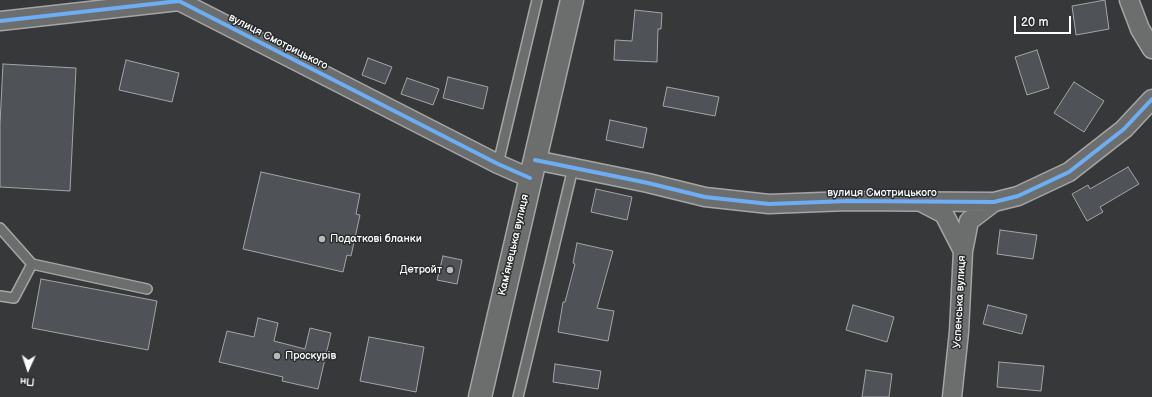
<!DOCTYPE html>
<meta charset="utf-8">
<style>
body{margin:0}
#map{position:relative;width:1152px;height:397px;overflow:hidden;background:#36383a;font-family:"Balsamiq Sans",sans-serif}
canvas{display:block}
.north{position:absolute;left:8px;top:349px;width:40px;height:40px;-webkit-text-stroke:3px #2a2d2e;paint-order:stroke;rotate:183deg;font-size:11px;font-weight:700;line-height:16px;text-align:center;color:#fff}
.north::after{content:'';display:block;margin:auto;width:14px;height:18px;background:#fff;clip-path:polygon(50% 0,100% 100%,50% 72%,0 100%)}
.scale{position:absolute;left:1014px;top:16px;width:57px;height:18px;box-sizing:border-box;border:2px solid #fff;border-top:0;padding-left:5px;font-size:12px;line-height:14px;white-space:nowrap;color:#fff;-webkit-text-stroke:3px #2a2d2e;paint-order:stroke}
</style>
<div id="map">
<canvas width="1152" height="397"></canvas>
<div class="north">Пн</div>
<div class="scale">20 m</div>
</div>
<script>
const ctx = document.querySelector('canvas').getContext('2d');
ctx.lineJoin = 'round';
function paint(path, color) {
  ctx.fillStyle = color;
  ctx.fill(path, 'evenodd');
}
function toPath(rows) {
  const path = new Path2D();
  for (const r of rows) {
    path.moveTo(r[0], r[1]);
    for (let i = 2; i < r.length; i += 2) path.lineTo(r[i], r[i + 1]);
  }
  return path;
}
function strokePath(path, color, width, dash) {
  ctx.strokeStyle = color;
  ctx.lineWidth = width;
  ctx.lineCap = dash ? 'butt' : 'round';
  ctx.setLineDash(dash || []);
  ctx.stroke(path);
}
function write(font, color, halo, rows, align = 'center') {
  ctx.font = font + ' "Balsamiq Sans",sans-serif';
  ctx.lineWidth = 3;
  ctx.setLineDash([]);
  ctx.textBaseline = 'middle';
  ctx.strokeStyle = halo;
  ctx.fillStyle = color;
  for (const [text, x, y, turn = 0] of rows) {
    ctx.save();
    ctx.translate(x, y);
    ctx.rotate((+turn || 0) * Math.PI / 180);
    ctx.textAlign = isNaN(turn) ? turn : align;
    if (halo) ctx.strokeText(text, 0, 0);
    ctx.fillText(text, 0, 0);
    ctx.restore();
  }
}
const building = toPath([
 [1105,0,1109,29,1076,35,1072,6,1105,0],
 [635,10,662,13,661,29,658,29,657,62,614,60,615,40,632,41,635,10],
 [1037,50,1049,88,1027,95,1015,57,1037,50],
 [368,58,392,67,385,84,362,75,368,58],
 [126,60,179,73,172,102,119,90,126,60],
 [3,64,76,68,70,191,0,187,0,124,3,64],
 [448,77,488,87,483,109,443,98,448,77],
 [407,78,439,89,433,105,401,94,407,78],
 [1074,82,1104,101,1084,132,1054,113,1074,82],
 [667,87,719,97,715,116,663,106,667,87],
 [610,120,647,128,643,148,606,140,610,120],
 [1128,167,1139,184,1100,207,1103,212,1087,221,1072,194,1088,185,1090,189,1128,167],
 [261,172,360,194,356,214,360,215,351,256,347,255,343,272,243,249,261,172],
 [596,189,632,197,627,220,591,212,596,189],
 [1000,230,1037,235,1033,259,997,254,1000,230],
 [577,243,613,251,597,308,614,311,608,341,558,332,563,302,565,302,575,264,573,263,577,243],
 [443,256,462,260,457,284,437,280,443,256],
 [41,279,157,301,148,350,32,328,41,279],
 [853,305,894,317,887,342,846,330,853,305],
 [988,305,1027,315,1022,334,983,324,988,305],
 [258,318,278,323,274,341,305,349,310,328,331,333,318,389,282,381,283,377,219,362,227,331,254,337,258,318],
 [369,337,424,347,416,392,360,381,369,337],
 [999,362,1044,366,1041,391,997,387,999,362],
 [555,364,601,371,598,389,553,382,555,364],
 [866,370,892,374,889,397,862,397,866,370]
]);
const service = toPath([
 [498,164,537,0],
 [0,228,32,264,147,289],
 [0,296,14,298,32,264],
 [518,397,573,168]
]);
const minor = toPath([
 [1129,0,1140,29,1152,49],
 [0,21,179,1,498,164,530,178],
 [535,160,648,183,705,197,769,204,848,201,994,202,1018,196,1069,172,1124,129,1152,99],
 [923,203,944,214,963,251,959,332,952,397],
 [963,251,969,221,994,202]
]);
const primary = toPath([
 [480,397,572,0]
]);
const cycleway = toPath([
 [0,21,179,1,498,164,530,178],
 [535,160,648,183,705,197,769,204,848,201,994,202,1018,196,1069,172,1124,129,1152,99]
]);
const markers = [
 [322,239,4,"#b9b9ba"],
 [450,270,4,"#b9b9ba"],
 [277,356,4,"#b9b9ba"]
];
const streetNames = [
 ["вулиця Смотрицького",278,42,27],
 ["вулиця Смотрицького",882,193],
 ["Камʼянецька вулиця",514,245,-77],
 ["Успенська вулиця",960,302,-87]
];
const poiNames = [
 ["Податкові бланки",330,239],
 ["Детройт",442,270,"right"],
 ["Проскурів",285,356]
];
paint(building, '#4f5256');
strokePath(building, '#a5a5a6', 1);
strokePath(service, '#a5a5a6', 12);
strokePath(minor, '#a5a5a6', 21);
strokePath(primary, '#a5a5a6', 25);
strokePath(service, '#6c6d6d', 9);
strokePath(minor, '#6c6d6d', 18);
strokePath(primary, '#6c6d6d', 22);
strokePath(cycleway, '#6dadf4', 4);
for (const [x, y, r, color] of markers) {
  const dot = new Path2D();
  dot.arc(x, y, r, 0, 2 * Math.PI);
  ctx.fillStyle = color;
  ctx.fill(dot);
  strokePath(dot, '#2a2d2e', 1.5);
}
write('11px', '#fff', '#2a2d2e', streetNames);
write('11px', '#fff', '#2a2d2e', poiNames, 'left');
</script>
